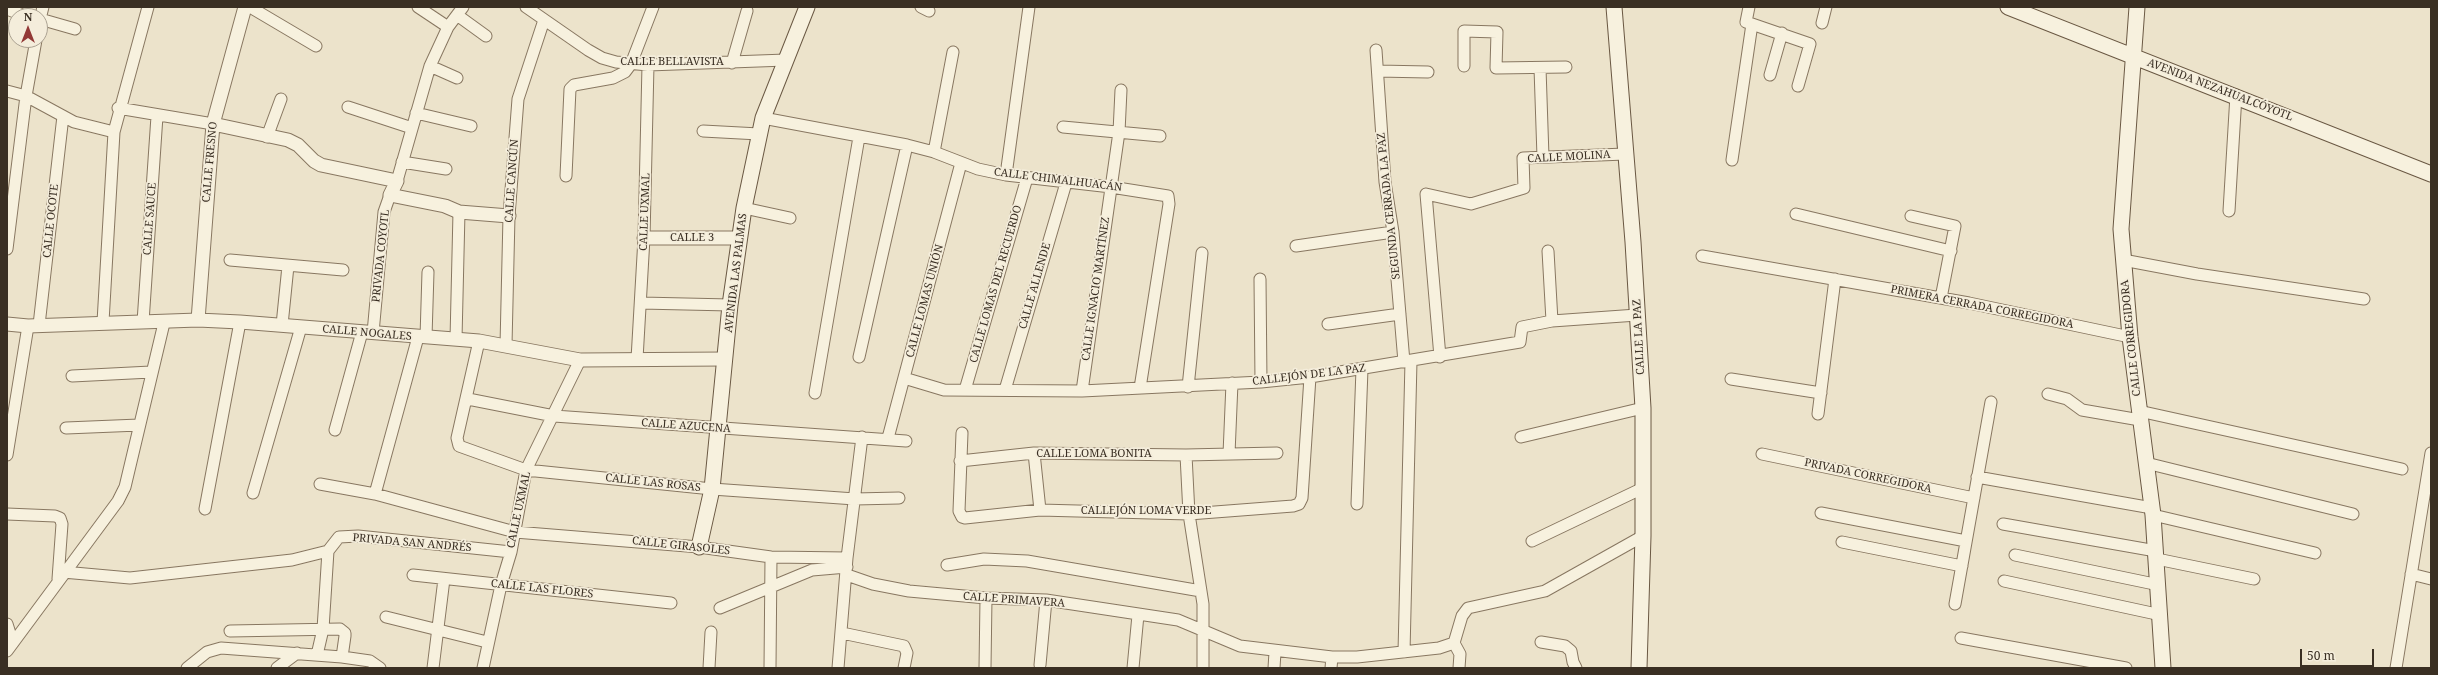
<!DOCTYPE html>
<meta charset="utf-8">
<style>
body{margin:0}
#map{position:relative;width:2438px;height:675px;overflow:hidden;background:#ece3cb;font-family:"Noto Serif",serif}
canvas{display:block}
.frame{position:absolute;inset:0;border:8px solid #3a2f23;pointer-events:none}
.north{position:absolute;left:8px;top:8px;width:40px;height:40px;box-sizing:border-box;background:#f4eddb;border:1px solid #aaa191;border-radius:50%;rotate:0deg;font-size:11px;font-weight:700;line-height:16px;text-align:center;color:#3a2f23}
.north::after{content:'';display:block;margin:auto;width:14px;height:18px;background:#923835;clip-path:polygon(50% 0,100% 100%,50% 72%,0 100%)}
.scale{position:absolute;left:2300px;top:649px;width:74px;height:18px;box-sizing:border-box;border:2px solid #3a2f23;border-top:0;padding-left:5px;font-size:12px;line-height:14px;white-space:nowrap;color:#3a2f23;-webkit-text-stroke:3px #f4eddb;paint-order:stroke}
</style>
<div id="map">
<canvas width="2438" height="675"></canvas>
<div class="frame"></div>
<div class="north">N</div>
<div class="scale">50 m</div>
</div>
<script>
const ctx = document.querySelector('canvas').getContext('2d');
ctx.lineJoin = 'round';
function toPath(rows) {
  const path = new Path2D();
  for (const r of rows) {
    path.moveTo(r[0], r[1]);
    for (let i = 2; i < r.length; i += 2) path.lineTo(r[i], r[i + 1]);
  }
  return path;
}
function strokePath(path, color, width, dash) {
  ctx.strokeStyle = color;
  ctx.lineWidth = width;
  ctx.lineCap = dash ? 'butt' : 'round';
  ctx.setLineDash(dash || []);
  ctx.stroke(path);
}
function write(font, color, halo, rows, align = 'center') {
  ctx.font = font + ' "Noto Serif",serif';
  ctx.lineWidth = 3.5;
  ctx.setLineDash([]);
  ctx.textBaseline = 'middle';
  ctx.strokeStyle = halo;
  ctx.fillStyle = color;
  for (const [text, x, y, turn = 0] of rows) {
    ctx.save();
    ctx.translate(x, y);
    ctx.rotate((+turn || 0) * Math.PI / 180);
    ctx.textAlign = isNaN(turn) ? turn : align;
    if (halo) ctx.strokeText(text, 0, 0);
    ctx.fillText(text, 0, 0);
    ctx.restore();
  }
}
const minor = toPath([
 [250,7,316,46],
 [418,7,448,27],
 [526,7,588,50,602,58,616,62,648,65,786,60],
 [921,7,929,11],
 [1749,7,1746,22,1810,44,1798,86],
 [7,9,25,16],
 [457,15,486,36],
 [40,19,75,29],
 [40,19,43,7],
 [1822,23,1826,7],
 [1376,50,1385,182,1393,232,1404,362],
 [732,63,747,11],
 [430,66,457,78],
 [1464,66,1464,31,1497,32,1496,68,1566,67],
 [1540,68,1543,157],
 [1378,71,1428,72],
 [1770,75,1782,33],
 [7,91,26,96,74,122,114,132],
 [348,107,412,128],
 [118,108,213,124],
 [416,113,471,126],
 [763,118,907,145,934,152,978,169,1006,175,1111,187,1168,196,1169,204,1140,388],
 [1063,127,1160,136],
 [703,131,759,134],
 [267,137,281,99],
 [934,152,953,52],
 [1732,160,1752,24],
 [402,162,446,169],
 [1006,175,1029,7],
 [566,176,570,89,574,85,613,78,625,72,631,64,653,7],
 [397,181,430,66,448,27,463,7],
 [744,208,790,218],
 [2229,211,2236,95],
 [1796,214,1951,251],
 [1911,216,1955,226,1941,298],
 [1296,246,1393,232],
 [7,249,26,96,36,40],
 [1548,251,1552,321],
 [1702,256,1969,303,2130,337],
 [230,260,343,270],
 [2123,260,2197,274,2364,299],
 [1260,279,1261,382],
 [641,303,730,305],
 [103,322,114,132,148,7],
 [143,322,157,116],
 [1328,324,1400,314],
 [39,325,63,116],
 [282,325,288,266],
 [373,333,384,212,390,195],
 [426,337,428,272],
 [456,339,459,212],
 [479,341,457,438,459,446,526,470,712,489,855,499,899,498],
 [506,345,509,216,518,99,544,20],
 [859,357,907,145],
 [1440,357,1426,194,1471,204,1524,188,1523,158,1625,154],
 [637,359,644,238,648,65],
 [72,376,151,372],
 [904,378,944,390,1082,391,1261,382,1310,377,1520,342,1522,327,1552,321,1637,315],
 [1731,379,1821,393],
 [1188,387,1202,253],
 [965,390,1027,178],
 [1005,390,1066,183],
 [1082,391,1119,132,1121,90],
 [815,393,859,137],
 [2048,394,2067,399,2082,410,2140,420],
 [468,399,554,416,906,441],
 [2139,411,2402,469],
 [1818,414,1835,279],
 [66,428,139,425],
 [335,430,362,332],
 [962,433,959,511,962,517,965,518,1040,510,1189,514,1293,506,1299,504,1302,498,1310,377],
 [1521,437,1643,408],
 [888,438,961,163],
 [1034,453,1040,510],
 [1229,454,1232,383],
 [1762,454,1974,498],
 [7,455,28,326],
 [1186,455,1189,514,1203,604,1203,668],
 [960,461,1034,453,1186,455,1277,453],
 [2146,463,2353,514],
 [1977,477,2152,508],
 [320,484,375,494,515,532,699,547,771,557,847,558],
 [253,493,301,327],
 [375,494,418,337],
 [1357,504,1362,369],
 [205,509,240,322],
 [1821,513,1966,541],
 [7,514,55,516,60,518,62,524,58,579],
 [2153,515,2315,553],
 [2003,524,2156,551],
 [1532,541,1643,488],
 [1842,542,1962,566],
 [2015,555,2159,585],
 [2157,559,2254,579],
 [947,565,984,559,1027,561,1201,591],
 [63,572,130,578,292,560,328,551],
 [2411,574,2431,579],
 [413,575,671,603],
 [847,575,873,584,909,591,986,598,1046,600,1178,620,1240,646,1332,657,1357,657,1439,648,1454,643,1462,616,1468,608,1545,591,1643,536],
 [2004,581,2161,615],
 [1955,604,1991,402],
 [720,608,812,570,847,567],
 [386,617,487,642],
 [7,624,13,643],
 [230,631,340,629,345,633,345,636,342,657],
 [842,633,904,646,907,653,904,668],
 [1961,638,2126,668],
 [1541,642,1565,646,1571,651,1573,662,1576,668],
 [1454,643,1460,654,1459,668],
 [7,651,118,501,125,487,164,323],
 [1404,652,1411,361],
 [317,655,323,629,328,551,339,537,358,536,511,552],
 [1040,665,1046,600],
 [187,668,207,652,221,648,342,657,370,661,380,668],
 [277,668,297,653],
 [433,668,444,579],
 [483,668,501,585,511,552,526,470,580,360],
 [709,668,711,632],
 [770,668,771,557],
 [838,668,847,558,862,437],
 [985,668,986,598],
 [1133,668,1138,615],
 [1274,668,1275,652],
 [1331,668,1332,657],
 [2396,668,2431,453]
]);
const tertiary = toPath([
 [213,124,288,140,298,145,314,161,321,165,397,181,390,195,445,206,459,212,509,216],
 [644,238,740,238],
 [198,320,213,124,245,7],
 [7,324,28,326,198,320,240,322,479,341,580,360,725,359]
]);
const secondary = toPath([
 [1614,7,1633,242,1643,408,1643,536,1639,668],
 [2008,7,2431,174],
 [2137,7,2121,229,2130,337,2153,515,2163,668],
 [699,547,712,489,730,305,744,208,763,118,807,7]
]);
const streetNames = [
 ["CALLE BELLAVISTA",672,62],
 ["AVENIDA NEZAHUALCÓYOTL",2220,90,21],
 ["CALLE MOLINA",1569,157,-3],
 ["CALLE FRESNO",210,162,-85],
 ["CALLE CHIMALHUACÁN",1058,180,7],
 ["CALLE CANCÚN",512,181,-86],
 ["SEGUNDA CERRADA LA PAZ",1389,206,-96],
 ["CALLE UXMAL",645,212,-88],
 ["CALLE SAUCE",150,219,-86],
 ["CALLE OCOTE",51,221,-84],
 ["CALLE 3",692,238],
 ["PRIVADA COYOTL",381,256,-84],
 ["AVENIDA LAS PALMAS",736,273,-83],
 ["CALLE LOMAS DEL RECUERDO",996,284,-74],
 ["CALLE ALLENDE",1035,286,-74],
 ["CALLE IGNACIO MARTÍNEZ",1096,289,-82],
 ["CALLE LOMAS UNIÓN",925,301,-75],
 ["PRIMERA CERRADA CORREGIDORA",1982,307,11],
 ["CALLE NOGALES",367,333,5],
 ["CALLE LA PAZ",1639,337,-93],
 ["CALLE CORREGIDORA",2131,338,-96],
 ["CALLEJÓN DE LA PAZ",1309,375,-7],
 ["CALLE AZUCENA",686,426,4],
 ["CALLE LOMA BONITA",1094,454],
 ["PRIVADA CORREGIDORA",1868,476,12],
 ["CALLE LAS ROSAS",653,483,6],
 ["CALLE UXMAL",519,510,-78],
 ["CALLEJÓN LOMA VERDE",1146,511],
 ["PRIVADA SAN ANDRÉS",412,543,5],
 ["CALLE GIRASOLES",681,546,6],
 ["CALLE LAS FLORES",542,589,6],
 ["CALLE PRIMAVERA",1014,600,4]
];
strokePath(minor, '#887761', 13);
strokePath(tertiary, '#887761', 15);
strokePath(secondary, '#6a5843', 17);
strokePath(minor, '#f7f1de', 11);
strokePath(tertiary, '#f7f1de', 13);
strokePath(secondary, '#f7f1de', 15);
write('11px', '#3a2f23', '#f4eddb', streetNames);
</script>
